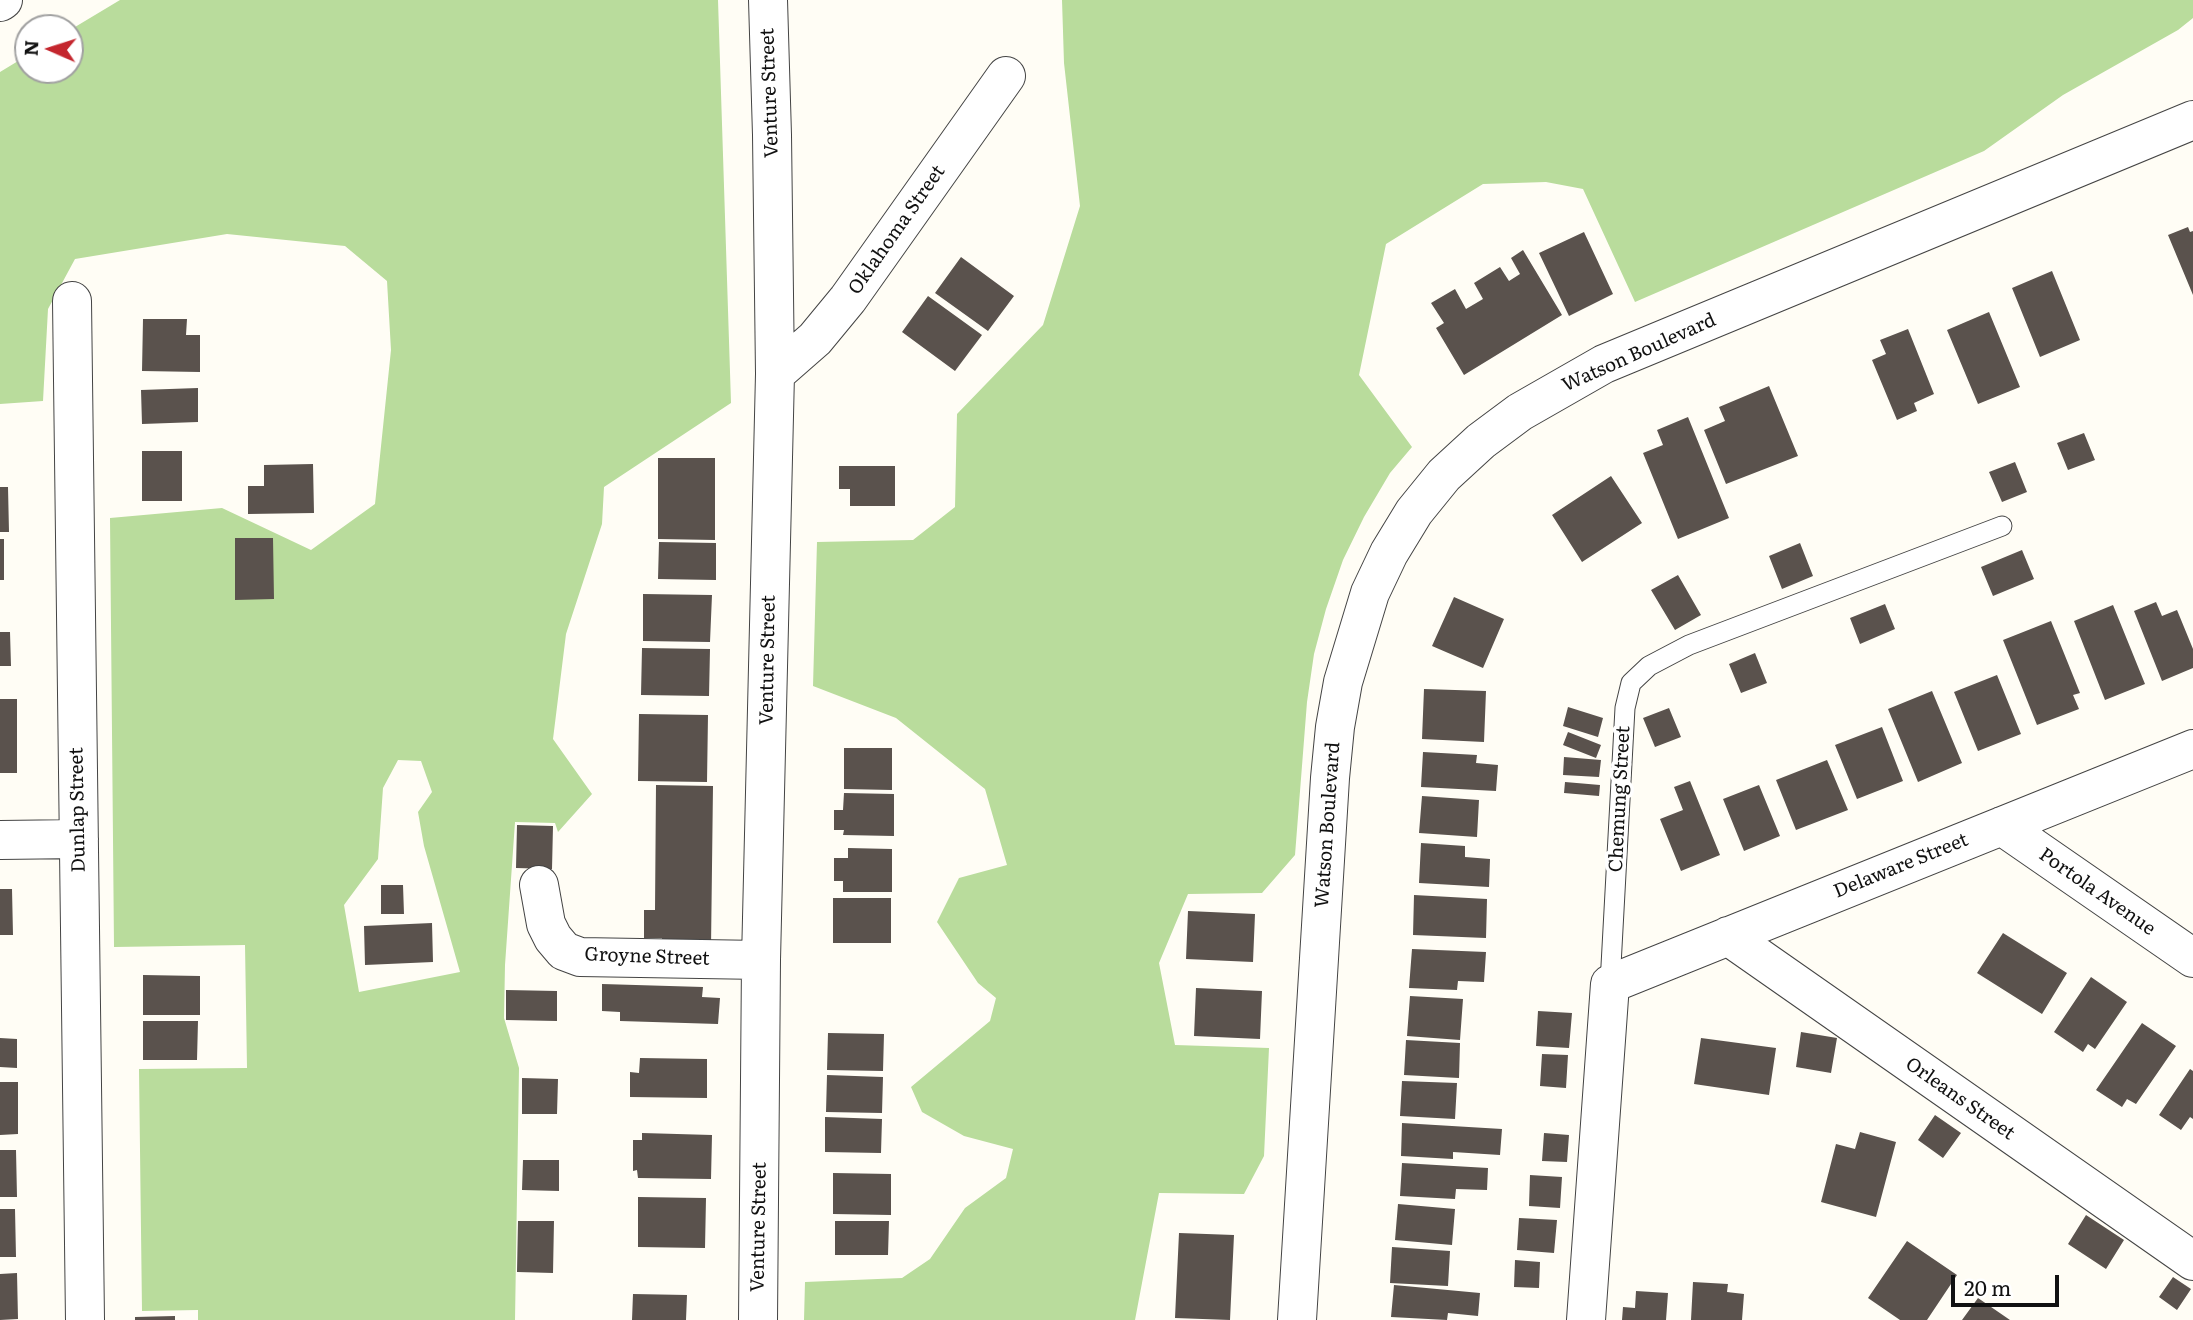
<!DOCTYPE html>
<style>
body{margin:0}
#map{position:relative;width:2193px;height:1320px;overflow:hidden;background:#fffdf5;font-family:Literata,serif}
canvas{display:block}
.north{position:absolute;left:14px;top:14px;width:70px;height:70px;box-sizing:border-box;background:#fff;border:2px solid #a0a0a0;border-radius:50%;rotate:273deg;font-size:19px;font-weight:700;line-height:28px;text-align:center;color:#111}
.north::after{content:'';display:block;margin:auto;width:24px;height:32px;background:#c4262e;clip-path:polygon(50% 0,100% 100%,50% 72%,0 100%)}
.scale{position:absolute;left:1951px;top:1275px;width:108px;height:32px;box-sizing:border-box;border:4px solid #111;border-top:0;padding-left:9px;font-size:21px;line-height:24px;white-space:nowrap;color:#111;-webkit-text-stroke:5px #fff;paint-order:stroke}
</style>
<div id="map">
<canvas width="2193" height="1320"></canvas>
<div class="north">N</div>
<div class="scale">20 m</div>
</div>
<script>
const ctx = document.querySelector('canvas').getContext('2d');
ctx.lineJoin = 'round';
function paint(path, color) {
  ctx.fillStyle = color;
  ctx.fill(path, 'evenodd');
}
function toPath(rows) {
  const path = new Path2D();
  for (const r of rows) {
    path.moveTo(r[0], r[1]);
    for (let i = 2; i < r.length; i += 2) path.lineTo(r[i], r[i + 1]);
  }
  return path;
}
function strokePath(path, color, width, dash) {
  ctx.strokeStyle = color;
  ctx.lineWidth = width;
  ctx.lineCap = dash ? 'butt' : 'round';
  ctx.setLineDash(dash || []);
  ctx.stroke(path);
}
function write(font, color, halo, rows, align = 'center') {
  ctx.font = font + ' Literata,serif';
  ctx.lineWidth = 7;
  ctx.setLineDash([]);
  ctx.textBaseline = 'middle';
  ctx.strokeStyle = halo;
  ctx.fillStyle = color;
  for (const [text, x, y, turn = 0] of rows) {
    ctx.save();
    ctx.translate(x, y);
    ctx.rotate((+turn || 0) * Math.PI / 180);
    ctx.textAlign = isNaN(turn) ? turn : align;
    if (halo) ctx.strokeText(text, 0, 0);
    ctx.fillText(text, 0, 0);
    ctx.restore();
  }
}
const forest = toPath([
 [120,0,718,0,731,403,604,487,602,524,566,634,553,739,592,794,558,832,555,823,515,822,505,965,504,1018,519,1068,515,1320,198,1320,198,1310,142,1311,139,1069,247,1068,245,945,114,947,110,518,222,508,311,550,375,504,391,350,387,281,345,246,227,234,75,259,48,309,43,401,0,404,0,72,28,55,28,70,70,70,70,30],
 [398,760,421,761,432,792,418,812,424,846,460,972,359,992,344,905,378,859,383,788],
 [1062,0,2193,0,2193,18,2178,30,2063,95,1984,151,1635,302,1583,189,1546,182,1483,184,1386,244,1359,375,1412,447,1390,473,1364,517,1343,560,1326,609,1314,654,1307,702,1295,855,1262,893,1188,894,1159,963,1175,1045,1269,1048,1264,1156,1244,1194,1159,1193,1135,1320,804,1320,805,1282,902,1278,930,1259,965,1208,1006,1178,1013,1149,964,1136,922,1112,911,1087,990,1021,996,998,978,983,937,922,959,878,1007,865,985,789,896,718,813,686,817,542,913,540,955,507,957,414,1043,325,1080,206,1064,63]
]);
const building = toPath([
 [2188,227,2190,232,2193,231,2193,295,2168,235],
 [1584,232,1613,294,1569,316,1539,253],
 [1523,250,1562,315,1464,375,1436,328,1444,323,1431,303,1455,289,1466,309,1483,299,1474,283,1500,267,1509,281,1520,274,1511,258],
 [961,257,1014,296,988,331,935,293],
 [2052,271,2080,340,2040,357,2012,288],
 [928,296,982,335,955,371,902,332],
 [1989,312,2020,387,1978,404,1947,330],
 [143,319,187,319,186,335,200,335,200,372,142,371],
 [1908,329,1934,394,1914,403,1917,411,1897,420,1872,360,1886,354,1880,340],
 [1769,386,1798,456,1726,484,1704,430,1725,421,1719,407],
 [198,388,198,422,142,424,141,390],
 [1688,417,1729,518,1678,539,1643,453,1663,445,1657,430],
 [2084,433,2095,460,2068,470,2057,443],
 [142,451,182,451,182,501,142,501],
 [658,458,715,458,715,540,658,539],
 [2015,462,2027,492,2002,502,1989,472],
 [313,464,314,513,248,514,248,486,264,486,264,465],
 [839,466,895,466,895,506,850,506,850,489,839,489],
 [1611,476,1642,523,1582,562,1552,515],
 [0,487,8,487,9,532,0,532],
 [235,538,273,538,274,599,235,600],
 [0,539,4,539,4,580,0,580],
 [659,542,716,543,716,580,658,579],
 [1800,543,1813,576,1782,589,1769,556],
 [2022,550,2034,579,1993,596,1981,567],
 [1678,575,1701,615,1675,630,1651,590],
 [643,594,712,595,710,642,643,641],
 [1454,597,1504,619,1483,668,1432,646],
 [2156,602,2162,616,2177,610,2193,649,2193,668,2162,681,2134,611],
 [1885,604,1895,629,1860,644,1850,618],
 [2113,605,2145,684,2105,700,2074,621],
 [2051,621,2080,693,2073,695,2079,709,2037,725,2003,640],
 [0,632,10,632,11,666,0,666],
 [642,648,710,649,709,696,641,695],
 [1755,653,1767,683,1741,693,1729,664],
 [1997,675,2021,734,1978,751,1954,692],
 [1424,689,1486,691,1484,742,1422,739],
 [1932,691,1962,763,1918,782,1888,709],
 [0,699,17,699,17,773,0,773],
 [1568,707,1603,718,1598,737,1563,726],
 [1669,708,1681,737,1655,747,1643,718],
 [639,714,708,715,707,782,638,781],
 [1882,727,1903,781,1857,799,1835,745],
 [1568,732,1601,745,1596,758,1563,745],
 [844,748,892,748,892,790,844,789],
 [1423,752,1477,755,1476,763,1498,765,1496,791,1421,787],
 [1564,757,1601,760,1599,777,1563,775],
 [1827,760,1848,810,1796,830,1776,780],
 [1690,781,1720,855,1681,871,1660,819,1683,810,1674,787],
 [1565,782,1600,785,1599,796,1564,793],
 [656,785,713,786,711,947,662,946,662,938,644,938,644,910,655,910],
 [1759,785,1780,836,1744,851,1723,799],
 [844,793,894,794,894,836,843,835,844,830,834,830,834,810,843,810],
 [1422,796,1479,800,1477,837,1419,833],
 [517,825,553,826,552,869,516,868],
 [1421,843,1465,846,1465,857,1490,859,1489,887,1419,883],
 [848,848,892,849,892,892,843,892,843,881,834,881,834,858,848,858],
 [381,885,403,885,404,914,381,914],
 [0,889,12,889,13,935,0,935],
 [1414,895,1487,899,1486,938,1413,935],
 [833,898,891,898,891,943,833,943],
 [1188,911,1255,914,1253,962,1186,959],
 [432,923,433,962,365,965,364,926],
 [2003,933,2067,973,2042,1014,1977,973],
 [1412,949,1486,952,1484,982,1458,981,1457,990,1409,988],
 [143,975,200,976,200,1015,143,1015],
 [2091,977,2127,1002,2095,1049,2088,1044,2083,1052,2054,1032],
 [602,984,703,987,702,997,720,998,718,1024,620,1021,620,1012,602,1011],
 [1196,988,1262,991,1260,1039,1194,1036],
 [506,990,557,991,557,1021,506,1020],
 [1410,996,1463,999,1460,1040,1407,1036],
 [1538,1011,1572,1013,1569,1048,1536,1046],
 [143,1021,198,1021,197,1060,143,1060],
 [2142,1023,2176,1046,2136,1104,2127,1099,2122,1107,2096,1090],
 [1801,1032,1837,1038,1831,1073,1796,1067],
 [828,1033,884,1034,883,1071,827,1070],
 [0,1038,17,1039,17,1068,0,1067],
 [1701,1038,1776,1048,1769,1095,1694,1084],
 [1406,1040,1460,1043,1459,1078,1404,1075],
 [1542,1054,1568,1055,1566,1088,1540,1086],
 [640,1058,707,1059,707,1098,630,1097,630,1072,639,1073],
 [2190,1069,2193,1071,2193,1119,2190,1117,2181,1130,2159,1115],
 [827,1075,883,1077,882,1113,826,1112],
 [522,1078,558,1079,557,1114,522,1114],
 [1402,1081,1457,1083,1455,1119,1400,1116],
 [0,1082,18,1082,18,1134,0,1135],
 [1935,1115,1961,1133,1943,1158,1918,1140],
 [825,1117,882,1119,881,1153,825,1152],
 [1402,1123,1502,1129,1500,1155,1453,1152,1453,1159,1401,1156],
 [1860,1132,1896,1142,1876,1217,1821,1202,1836,1144,1855,1149],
 [642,1133,712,1135,711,1179,638,1178,637,1170,633,1171,633,1140,642,1140],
 [1544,1133,1569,1135,1567,1162,1542,1161],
 [0,1150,16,1150,17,1197,0,1197],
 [523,1160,559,1160,559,1191,522,1190],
 [1402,1163,1488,1168,1487,1190,1456,1189,1455,1199,1400,1196],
 [833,1173,891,1174,891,1215,833,1214],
 [1530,1175,1562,1177,1560,1208,1529,1206],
 [638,1197,706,1198,705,1248,638,1247],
 [1398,1204,1455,1209,1452,1245,1395,1240],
 [0,1209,15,1209,16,1257,0,1257],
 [2086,1215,2124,1240,2106,1269,2068,1244],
 [1519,1218,1557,1220,1554,1253,1517,1250],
 [518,1221,554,1221,553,1273,517,1272],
 [835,1221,889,1221,888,1255,835,1255],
 [1179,1233,1234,1235,1230,1320,1175,1318],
 [1907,1241,1957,1275,1927,1320,1900,1320,1868,1298],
 [1392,1247,1450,1251,1448,1286,1390,1283],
 [1515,1260,1540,1262,1539,1288,1514,1287],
 [17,1273,18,1319,0,1320,0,1274],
 [2173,1277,2191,1289,2177,1310,2159,1297],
 [1693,1282,1728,1284,1727,1292,1744,1294,1742,1320,1691,1320],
 [1394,1285,1480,1293,1478,1316,1448,1313,1447,1320,1391,1317],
 [1636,1291,1668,1293,1666,1320,1622,1320,1623,1307,1635,1308],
 [633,1294,687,1295,686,1320,632,1320],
 [1978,1298,2010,1320,1962,1320],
 [175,1316,175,1320,135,1320,135,1317]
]);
const service = toPath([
 [1610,984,1625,708,1631,683,1649,666,1689,645,2002,526]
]);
const minor = toPath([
 [72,301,85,1320],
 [775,374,815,339,848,299,1006,76],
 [2002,826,2193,958],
 [0,840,79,839],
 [539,885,546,924,553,938,564,951,580,957,761,960],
 [1728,936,2193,1261],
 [758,1320,761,960,775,374,772,135,768,0],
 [1297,1320,1330,778,1335,727,1343,682,1370,593,1389,553,1414,512,1444,475,1481,441,1520,412,1604,364,2193,120],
 [1586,1320,1610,984,2193,749]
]);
const tertiary = toPath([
 [0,2,3,0]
]);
const streetNames = [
 ["Venture Street",770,93,-92],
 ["Oklahoma Street",897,230,-55],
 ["Watson Boulevard",1639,353,-24],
 ["Venture Street",768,660,-89],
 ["Chemung Street",1620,799,-87],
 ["Dunlap Street",78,810,-91],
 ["Watson Boulevard",1328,825,-86],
 ["Delaware Street",1901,866,-22],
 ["Portola Avenue",2097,892,35],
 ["Groyne Street",647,957,2],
 ["Orleans Street",1960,1099,35],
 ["Venture Street",759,1227,-89]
];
paint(forest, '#b9dc9c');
paint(building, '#5a524d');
strokePath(service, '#444', 21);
strokePath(minor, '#444', 40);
strokePath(tertiary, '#444', 40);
strokePath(service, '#fff', 19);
strokePath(minor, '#fff', 38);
strokePath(tertiary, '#fff', 38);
write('19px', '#111', '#fff', streetNames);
</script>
